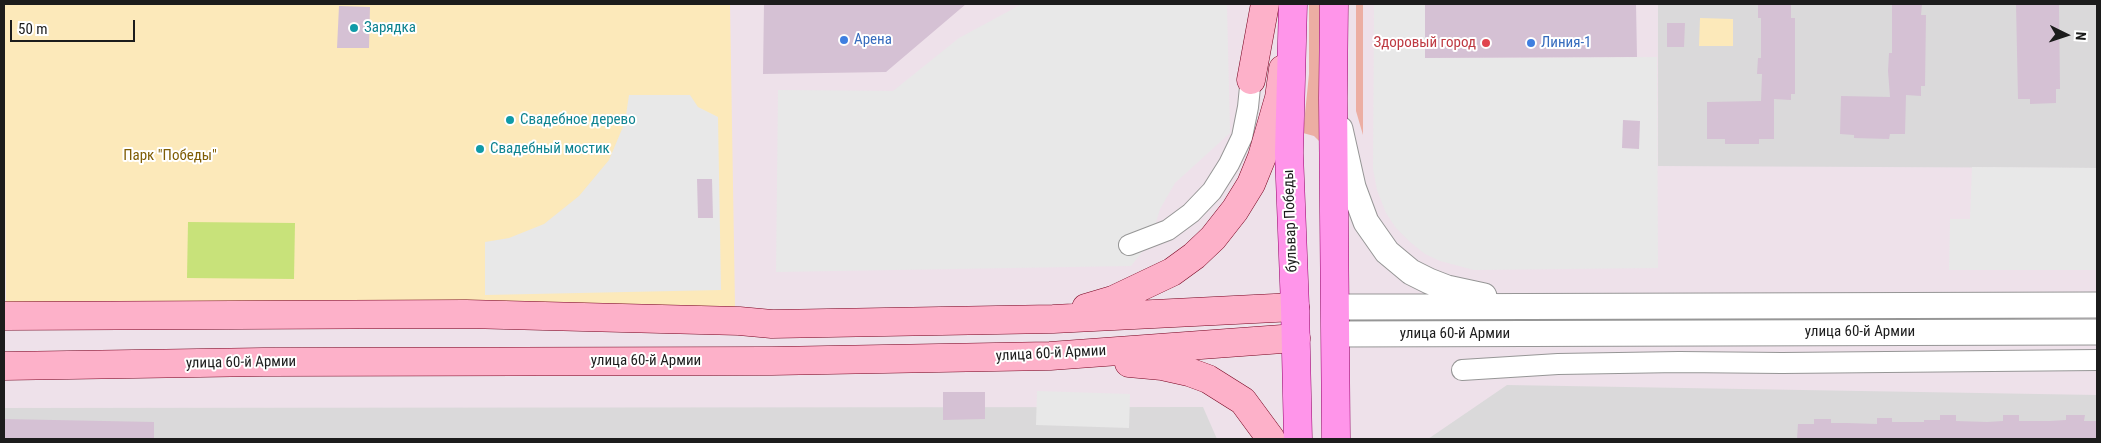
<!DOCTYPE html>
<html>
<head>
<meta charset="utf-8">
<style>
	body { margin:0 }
	#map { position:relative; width:2101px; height:443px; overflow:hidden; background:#eee1ea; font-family:"Roboto Condensed",sans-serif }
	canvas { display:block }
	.frame { position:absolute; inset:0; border:5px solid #1c1c1c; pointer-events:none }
	.north { position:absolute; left:2041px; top:10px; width:50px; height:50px; -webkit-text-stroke:4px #fff; paint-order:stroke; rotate:94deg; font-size:14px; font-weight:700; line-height:20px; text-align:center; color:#1c1c1c }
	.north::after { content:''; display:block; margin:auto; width:18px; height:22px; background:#1c1c1c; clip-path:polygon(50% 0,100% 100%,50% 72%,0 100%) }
	.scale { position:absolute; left:10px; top:20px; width:125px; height:22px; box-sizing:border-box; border:2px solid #1c1c1c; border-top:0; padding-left:6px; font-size:15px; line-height:18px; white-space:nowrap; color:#1c1c1c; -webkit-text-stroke:4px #fff; paint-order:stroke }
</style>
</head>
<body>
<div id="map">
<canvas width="2101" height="443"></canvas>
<div class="frame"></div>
<div class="north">N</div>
<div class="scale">50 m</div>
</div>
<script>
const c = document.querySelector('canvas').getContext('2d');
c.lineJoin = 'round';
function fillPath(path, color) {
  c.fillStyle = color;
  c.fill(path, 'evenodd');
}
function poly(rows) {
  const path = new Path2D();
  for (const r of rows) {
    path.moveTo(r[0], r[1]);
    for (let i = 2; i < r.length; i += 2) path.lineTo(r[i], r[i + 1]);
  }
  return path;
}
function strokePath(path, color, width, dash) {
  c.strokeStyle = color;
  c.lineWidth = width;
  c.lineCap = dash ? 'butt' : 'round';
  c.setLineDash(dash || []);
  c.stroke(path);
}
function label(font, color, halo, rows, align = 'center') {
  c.font = font + ' "Roboto Condensed",sans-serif';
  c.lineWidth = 4;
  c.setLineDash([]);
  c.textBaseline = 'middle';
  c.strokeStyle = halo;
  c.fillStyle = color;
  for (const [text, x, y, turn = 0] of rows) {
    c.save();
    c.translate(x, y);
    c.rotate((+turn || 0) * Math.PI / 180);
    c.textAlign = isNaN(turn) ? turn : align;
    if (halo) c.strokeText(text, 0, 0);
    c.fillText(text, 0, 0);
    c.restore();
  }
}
fillPath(poly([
	[1658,4,2097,4,2097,168,1658,166],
	[1507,385,2097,395,2097,439,1428,439],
	[1203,407,1217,439,4,439,4,408]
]), '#dad9da');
fillPath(poly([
	[1309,4,1321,4,1322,144,1314,136,1303,133,1309,74],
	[1356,4,1363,4,1363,135,1356,111]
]), '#ecaea3');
fillPath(poly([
	[4,4,730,4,735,307,6,311],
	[1700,18,1733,19,1733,46,1699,46]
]), '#fce9ba');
fillPath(poly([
	[188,222,295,223,294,279,187,278]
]), '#c8e27a');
fillPath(poly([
	[1022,4,1227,4,1230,133,1175,183,1160,209,1150,242,1131,266,776,272,778,90,893,91,959,38],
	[1374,4,1425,4,1426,58,1657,57,1658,268,1474,270,1440,261,1425,254,1410,242,1396,228,1386,213,1377,190,1373,169],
	[629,95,690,95,698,107,718,117,721,290,485,295,485,242,509,238,544,224,579,196,609,160,625,122],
	[1972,167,2097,168,2097,270,1949,270,1950,219,1970,219],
	[1037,391,1130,394,1129,428,1036,425]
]), '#e8e8e8');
fillPath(poly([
	[764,4,966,4,886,72,763,74],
	[1425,4,1636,4,1637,57,1425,58],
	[1758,4,1791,4,1791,18,1795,18,1795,94,1791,94,1791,100,1774,99,1774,139,1759,139,1759,144,1725,144,1725,139,1707,139,1707,102,1761,101,1762,74,1757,74,1758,58,1761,58,1761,18,1758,18],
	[1892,4,1922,4,1921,15,1926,15,1925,86,1921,86,1921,96,1906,95,1905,134,1890,134,1889,139,1854,138,1854,135,1840,134,1841,96,1890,97,1888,71,1889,53,1892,53],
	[2016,4,2059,4,2060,89,2056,89,2056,103,2030,104,2030,99,2018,99],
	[339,6,370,7,369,48,337,48],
	[1667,23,1685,23,1684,47,1667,47],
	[1623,120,1640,121,1639,149,1622,148],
	[697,179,712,179,713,218,698,218],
	[943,392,985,392,985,419,943,420],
	[1940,415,1956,415,1956,421,1987,422,2003,421,2003,415,2019,415,2019,421,2050,421,2066,420,2066,415,2085,415,2084,421,2097,421,2097,439,1797,439,1798,424,1814,424,1814,419,1831,419,1831,423,1847,423,1877,424,1877,418,1892,418,1892,422,1924,422,1924,420,1940,420],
	[4,419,154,422,154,439,4,439]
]), '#d5c1d4');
const minor = poly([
	[1129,245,1168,230,1191,213,1212,191,1229,164,1242,137,1248,107,1252,67],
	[1462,370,1558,364,1679,362,1782,363,2097,360]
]);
const tertiary = poly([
	[1340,129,1353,187,1366,222,1387,252,1411,272,1429,281,1447,288,1484,296],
	[1335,307,2097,305],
	[1336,334,2097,332]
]);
const secondary = poly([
	[1251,80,1265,4],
	[1086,308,1113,300,1172,272,1194,256,1213,238,1235,210,1251,184,1262,157,1279,98,1283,69],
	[4,316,466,314,739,321,772,324,1053,319,1295,307],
	[1129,363,1162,366,1189,372,1208,379,1243,401,1271,439],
	[4,366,263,362,772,361,1050,356,1296,338]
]);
const primary = poly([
	[1293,4,1289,153,1295,307,1298,439],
	[1334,4,1333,98,1336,439]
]);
strokePath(minor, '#969696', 22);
strokePath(tertiary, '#969696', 27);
strokePath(secondary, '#76001e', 29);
strokePath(primary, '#940067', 29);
strokePath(minor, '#fff', 20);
strokePath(tertiary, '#fff', 25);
strokePath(secondary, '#fdb1c9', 28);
strokePath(primary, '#ff95ea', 28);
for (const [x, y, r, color] of [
	[354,28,5,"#0f9aa8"],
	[844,40,5,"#3f7fe0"],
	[1486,43,5,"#e0444e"],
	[1531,43,5,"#3f7fe0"],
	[510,120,5,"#0f9aa8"],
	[480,149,5,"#0f9aa8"]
]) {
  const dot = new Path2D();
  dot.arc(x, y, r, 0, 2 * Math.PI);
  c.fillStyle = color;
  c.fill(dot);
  strokePath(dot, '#fff', 2);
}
label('15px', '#0d838f', '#fff', [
	["Зарядка",364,28],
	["Свадебное дерево",520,120],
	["Свадебный мостик",490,149]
], 'left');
label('15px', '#366cbe', '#fff', [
	["Арена",854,40],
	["Линия-1",1541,43]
], 'left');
label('15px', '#be3a42', '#fff', [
	["Здоровый город",1476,43]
], 'right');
label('15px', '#7f5d05', '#fff', [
	["Парк \"Победы\"",170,156]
]);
label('15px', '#1c1c1c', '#fff', [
	["бульвар Победы",1291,221,-92],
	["улица 60-й Армии",1860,332],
	["улица 60-й Армии",1455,334],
	["улица 60-й Армии",1051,354,-3],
	["улица 60-й Армии",646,361],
	["улица 60-й Армии",241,363,-1]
]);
</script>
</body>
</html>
